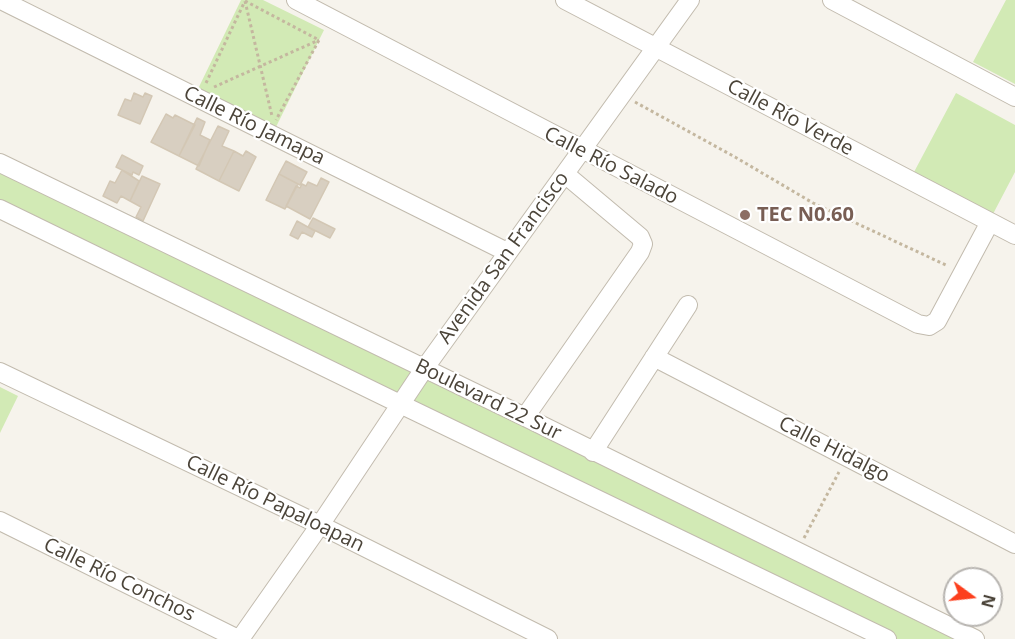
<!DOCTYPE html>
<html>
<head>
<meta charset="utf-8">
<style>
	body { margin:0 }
	#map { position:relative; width:1015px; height:639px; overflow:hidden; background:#f6f3ec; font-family:"Open Sans",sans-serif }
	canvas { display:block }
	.north { position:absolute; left:943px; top:567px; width:60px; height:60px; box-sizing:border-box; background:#fff; border:2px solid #b7b4b0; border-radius:50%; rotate:105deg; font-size:16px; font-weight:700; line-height:24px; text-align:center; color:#4b4439 }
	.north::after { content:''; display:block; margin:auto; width:21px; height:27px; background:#fc3f1d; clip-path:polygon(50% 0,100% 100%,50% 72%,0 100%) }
</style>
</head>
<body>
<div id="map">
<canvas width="1015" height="639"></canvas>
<div class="north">N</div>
</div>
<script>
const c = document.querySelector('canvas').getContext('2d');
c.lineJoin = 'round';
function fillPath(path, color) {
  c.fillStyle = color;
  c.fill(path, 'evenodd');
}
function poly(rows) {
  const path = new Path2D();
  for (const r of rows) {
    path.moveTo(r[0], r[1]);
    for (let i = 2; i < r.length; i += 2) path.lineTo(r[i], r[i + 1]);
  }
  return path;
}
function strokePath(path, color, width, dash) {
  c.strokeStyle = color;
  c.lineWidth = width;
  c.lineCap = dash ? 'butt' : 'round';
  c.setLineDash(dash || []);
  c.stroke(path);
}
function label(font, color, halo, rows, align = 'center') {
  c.font = font + ' "Open Sans",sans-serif';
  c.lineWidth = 4.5;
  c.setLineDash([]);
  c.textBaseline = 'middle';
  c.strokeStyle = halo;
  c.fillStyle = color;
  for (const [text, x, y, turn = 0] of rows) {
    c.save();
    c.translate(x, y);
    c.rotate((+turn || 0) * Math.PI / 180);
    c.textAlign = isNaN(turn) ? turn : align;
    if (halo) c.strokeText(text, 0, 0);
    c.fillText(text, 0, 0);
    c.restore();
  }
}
fillPath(poly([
	[241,0,263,0,324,30,275,129,197,91],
	[1006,0,1015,0,1015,84,973,62],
	[956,93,1015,125,1015,172,993,214,914,172],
	[0,163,975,639,887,639,0,209],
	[0,387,18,396,0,433]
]), '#d2eab5');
const building = poly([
	[134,93,143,97,145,93,152,96,140,124,118,115,125,99,131,101,134,93],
	[166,114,173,118,175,115,195,125,179,156,151,142,166,114],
	[197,118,205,122,200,135,210,140,199,166,179,156,197,118],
	[218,126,229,131,222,146,234,151,219,181,196,169,218,126],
	[234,151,243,156,246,151,256,157,239,191,219,181,234,151],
	[122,155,143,166,139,175,133,172,132,175,116,167,122,155],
	[286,161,307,172,300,185,279,174,286,161],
	[122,170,139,181,130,201,121,196,117,203,103,196,110,181,115,183,122,170],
	[279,174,298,184,285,209,266,200,279,174],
	[142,176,160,184,143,221,136,217,141,207,130,201,142,176],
	[321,178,329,182,310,219,286,206,296,186,300,188,302,184,306,186,308,182,317,186,321,178],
	[313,218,335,229,330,238,308,227,313,218],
	[297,221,315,231,312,237,302,232,298,239,290,235,297,221]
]);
fillPath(building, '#d8cfc1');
strokePath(building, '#d3c7b4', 1.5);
const minor = poly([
	[1,0,507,252],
	[296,0,918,324,929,326,937,321,990,222],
	[565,0,1015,235],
	[832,0,1015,97],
	[0,163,525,417,975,639],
	[0,209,400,404,887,639],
	[654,357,1015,544],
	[0,372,320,525,548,639],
	[525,417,640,252,643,244,640,237,565,174],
	[593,452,688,305],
	[0,521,238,639],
	[240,639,320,525,424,369,690,0]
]);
strokePath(minor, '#c2bbae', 20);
strokePath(poly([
	[245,1,319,40,276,120],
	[245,1,272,116],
	[206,83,244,3],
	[214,87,319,40],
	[635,102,735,157,813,203,948,266],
	[804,538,839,472]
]), '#c4b79f', 3, [3, 3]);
strokePath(minor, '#fff', 18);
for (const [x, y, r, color] of [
	[745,215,6,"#8d6e63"]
]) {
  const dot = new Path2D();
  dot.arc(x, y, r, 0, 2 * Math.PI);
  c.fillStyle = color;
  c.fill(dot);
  strokePath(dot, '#fff', 2);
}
label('20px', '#4b4439', '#fff', [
	["Calle Río Verde",790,118,28],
	["Calle Río Jamapa",254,126,26],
	["Calle Río Salado",611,166,27],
	["Avenida San Francisco",504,258,-54],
	["Boulevard 22 Sur",488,400,26],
	["Calle Hidalgo",834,450,27],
	["Calle Río Papaloapan",275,504,26],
	["Calle Río Conchos",119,580,26]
]);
label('bold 20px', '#785e54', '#fff', [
	["TEC N0.60",757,215]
], 'left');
</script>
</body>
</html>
